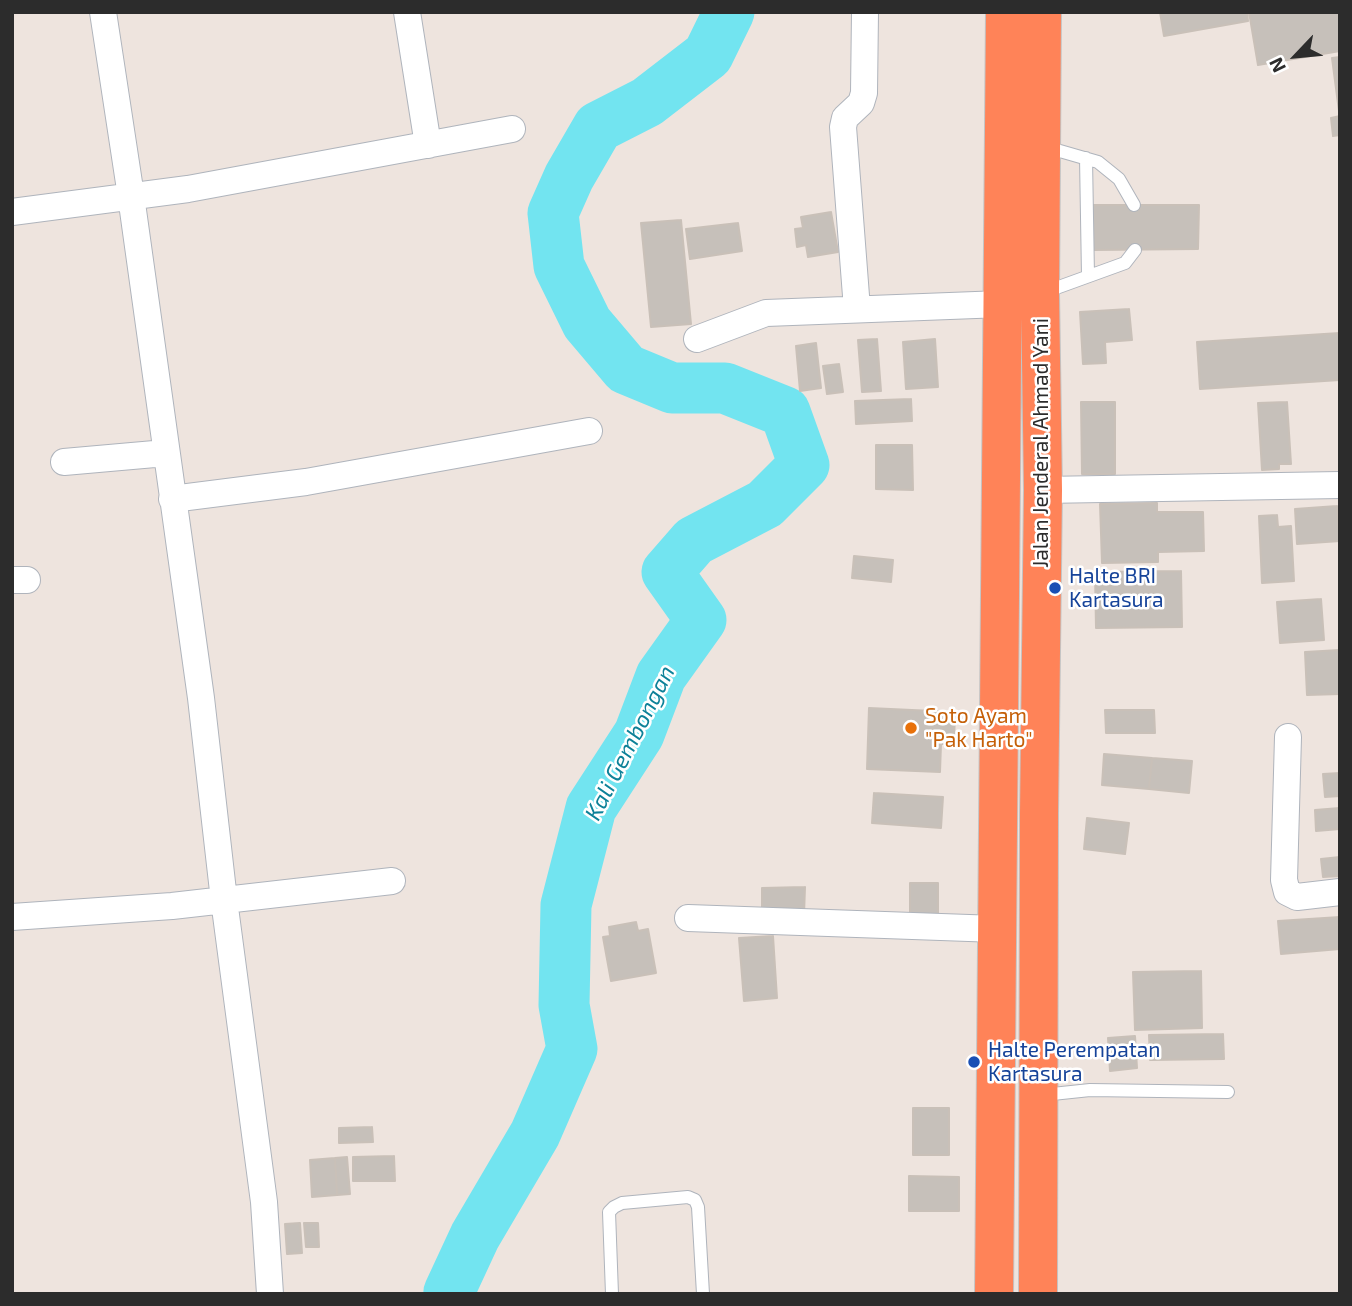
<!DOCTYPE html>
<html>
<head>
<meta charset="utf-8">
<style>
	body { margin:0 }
	#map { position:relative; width:1352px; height:1306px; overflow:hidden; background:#eee4de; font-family:"Exo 2",sans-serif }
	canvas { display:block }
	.frame { position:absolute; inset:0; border:14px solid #2c2c2c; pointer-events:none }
	.north { position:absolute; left:1261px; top:21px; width:70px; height:70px; -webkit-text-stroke:5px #fff; paint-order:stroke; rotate:244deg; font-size:19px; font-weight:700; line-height:28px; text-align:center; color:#2c2c2c }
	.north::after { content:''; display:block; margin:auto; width:24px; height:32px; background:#2c2c2c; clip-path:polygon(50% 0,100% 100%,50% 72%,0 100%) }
</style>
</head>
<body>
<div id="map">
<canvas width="1352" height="1306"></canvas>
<div class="frame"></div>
<div class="north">N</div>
</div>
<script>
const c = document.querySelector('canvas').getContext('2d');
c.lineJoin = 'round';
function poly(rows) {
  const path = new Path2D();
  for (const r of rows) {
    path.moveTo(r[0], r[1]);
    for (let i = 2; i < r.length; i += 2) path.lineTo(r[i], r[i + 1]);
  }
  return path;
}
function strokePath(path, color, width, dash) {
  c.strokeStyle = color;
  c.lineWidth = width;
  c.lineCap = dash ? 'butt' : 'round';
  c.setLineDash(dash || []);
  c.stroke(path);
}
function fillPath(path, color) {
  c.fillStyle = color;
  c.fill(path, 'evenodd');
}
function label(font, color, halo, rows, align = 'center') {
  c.font = font + ' "Exo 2",sans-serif';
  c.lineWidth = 5;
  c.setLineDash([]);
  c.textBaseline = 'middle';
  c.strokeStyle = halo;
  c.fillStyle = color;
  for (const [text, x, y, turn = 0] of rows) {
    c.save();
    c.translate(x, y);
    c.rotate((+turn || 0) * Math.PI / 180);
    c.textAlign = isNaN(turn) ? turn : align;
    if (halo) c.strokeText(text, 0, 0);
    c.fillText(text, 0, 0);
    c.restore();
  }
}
strokePath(poly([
	[450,1294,449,1292,475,1236,535,1134,572,1049,564,1005,566,905,591,808,639,734,661,676,701,620,667,572,694,541,765,504,804,465,785,412,725,388,672,388,626,369,587,323,559,266,553,213,569,177,598,127,647,102,708,55,729,12]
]), '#72e4f0', 51);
const building = poly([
	[1160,12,1247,12,1248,21,1164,36,1160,12],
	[1249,12,1340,12,1340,51,1258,65,1249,12],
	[1340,57,1340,111,1339,111,1332,58,1340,57],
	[1340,116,1340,135,1333,136,1331,118,1340,116],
	[1093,205,1199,205,1198,249,1093,250,1093,205],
	[831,212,838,252,808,257,806,245,797,247,795,229,803,228,801,217,831,212],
	[681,220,691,324,651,327,641,223,681,220],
	[738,223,742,251,690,259,686,229,738,223],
	[1129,309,1132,340,1105,342,1106,363,1083,364,1080,312,1129,309],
	[1340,333,1340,380,1200,389,1197,342,1340,333],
	[877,339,881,391,862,392,858,340,877,339],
	[935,339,938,387,906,389,903,342,935,339],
	[816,343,821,388,800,391,796,346,816,343],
	[839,364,843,392,827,394,823,366,839,364],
	[911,399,912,421,856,424,855,401,911,399],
	[1081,402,1115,402,1115,474,1082,474,1081,402],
	[1287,402,1291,464,1279,464,1279,469,1262,470,1258,403,1287,402],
	[876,445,912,445,913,490,876,489,876,445],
	[1157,503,1157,512,1203,512,1204,551,1158,552,1158,562,1102,563,1100,504,1157,503],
	[1337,506,1340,541,1297,544,1295,509,1337,506],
	[1277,515,1278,527,1291,526,1294,581,1262,583,1259,516,1277,515],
	[854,556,893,560,891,582,852,578,854,556],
	[1181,571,1182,627,1096,628,1095,572,1181,571],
	[1321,599,1324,640,1280,643,1277,602,1321,599],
	[1340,650,1340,694,1307,695,1305,652,1340,650],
	[869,708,955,712,954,744,941,744,940,772,867,769,869,708],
	[1105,710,1154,710,1155,733,1106,733,1105,710],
	[1104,754,1152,758,1149,789,1102,785,1104,754],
	[1152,758,1192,761,1189,793,1149,789,1152,758],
	[1340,773,1340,796,1325,797,1323,774,1340,773],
	[874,793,943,797,941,828,872,823,874,793],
	[1340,808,1340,829,1316,831,1315,810,1340,808],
	[1087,818,1129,823,1125,854,1084,849,1087,818],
	[1340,857,1340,876,1323,877,1321,859,1340,857],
	[910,883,938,883,938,918,910,918,910,883],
	[805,887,804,915,762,915,762,888,805,887],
	[1340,917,1340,949,1281,954,1278,921,1340,917],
	[636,922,638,931,648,929,656,973,611,981,603,937,610,936,609,927,636,922],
	[773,936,777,998,744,1001,739,938,773,936],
	[1201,971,1202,1028,1135,1030,1133,972,1201,971],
	[1223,1034,1224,1059,1150,1060,1149,1035,1223,1034],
	[1135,1036,1137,1068,1110,1071,1108,1038,1135,1036],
	[913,1108,949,1108,949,1155,913,1155,913,1108],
	[372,1127,373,1142,339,1143,339,1128,372,1127],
	[394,1156,395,1181,353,1181,353,1157,394,1156],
	[347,1157,350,1194,337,1195,335,1158,347,1157],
	[335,1158,337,1195,312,1197,310,1160,335,1158],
	[909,1176,959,1177,959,1211,909,1211,909,1176],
	[300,1223,302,1253,287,1254,285,1224,300,1223],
	[304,1223,318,1223,319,1247,306,1247,304,1223]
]);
fillPath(building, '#c6c0ba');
strokePath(building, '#c9c0b8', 2);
const lane = poly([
	[1046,147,1098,162,1119,179,1134,205],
	[1086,158,1088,276],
	[1045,292,1125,263,1135,250],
	[1043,1095,1090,1090,1228,1092],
	[612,1294,609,1212,614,1207,622,1203,688,1197,695,1200,698,1207,703,1294]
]);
const street = poly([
	[103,12,131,196,201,698,224,900,264,1202,270,1294],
	[407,12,428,145],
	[12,212,188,189,512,129],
	[857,309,843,127,845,118,861,103,864,93,865,12],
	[697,339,766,313,1002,304,1018,300],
	[64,462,166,453],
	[1043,490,1340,485],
	[172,499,306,482,589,431],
	[12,580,27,580],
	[1288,737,1284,880,1287,892,1297,897,1340,892],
	[12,917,172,906,392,881],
	[688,918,997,929]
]);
const highway = poly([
	[994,1294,1005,12],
	[1038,1294,1039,813,1043,490,1040,294,1042,12]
]);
strokePath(lane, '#afb4bc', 14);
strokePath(street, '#afb4bc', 28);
strokePath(highway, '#c4c4c4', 40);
strokePath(lane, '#fff', 12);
strokePath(street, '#fff', 26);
strokePath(highway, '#ff8358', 38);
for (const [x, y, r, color] of [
	[1055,588,7,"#1a4fb4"],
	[911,728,7,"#e8710a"],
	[974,1062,7,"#1a4fb4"]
]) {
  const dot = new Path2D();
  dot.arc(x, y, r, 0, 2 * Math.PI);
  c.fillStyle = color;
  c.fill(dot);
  strokePath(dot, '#fff', 2.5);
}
label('21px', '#2c2c2c', '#fff', [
	["Jalan Jenderal Ahmad Yani",1041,443,-90]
]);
label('21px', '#164399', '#fff', [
	["Halte BRI",1069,576],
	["Kartasura",1069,600],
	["Halte Perempatan",988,1050],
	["Kartasura",988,1074]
], 'left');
label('21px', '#c56008', '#fff', [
	["Soto Ayam",925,716],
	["\"Pak Harto\"",925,740]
], 'left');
label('italic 23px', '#0d8198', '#fff', [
	["Kali Gembongan",630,743,-63]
]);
</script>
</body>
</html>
